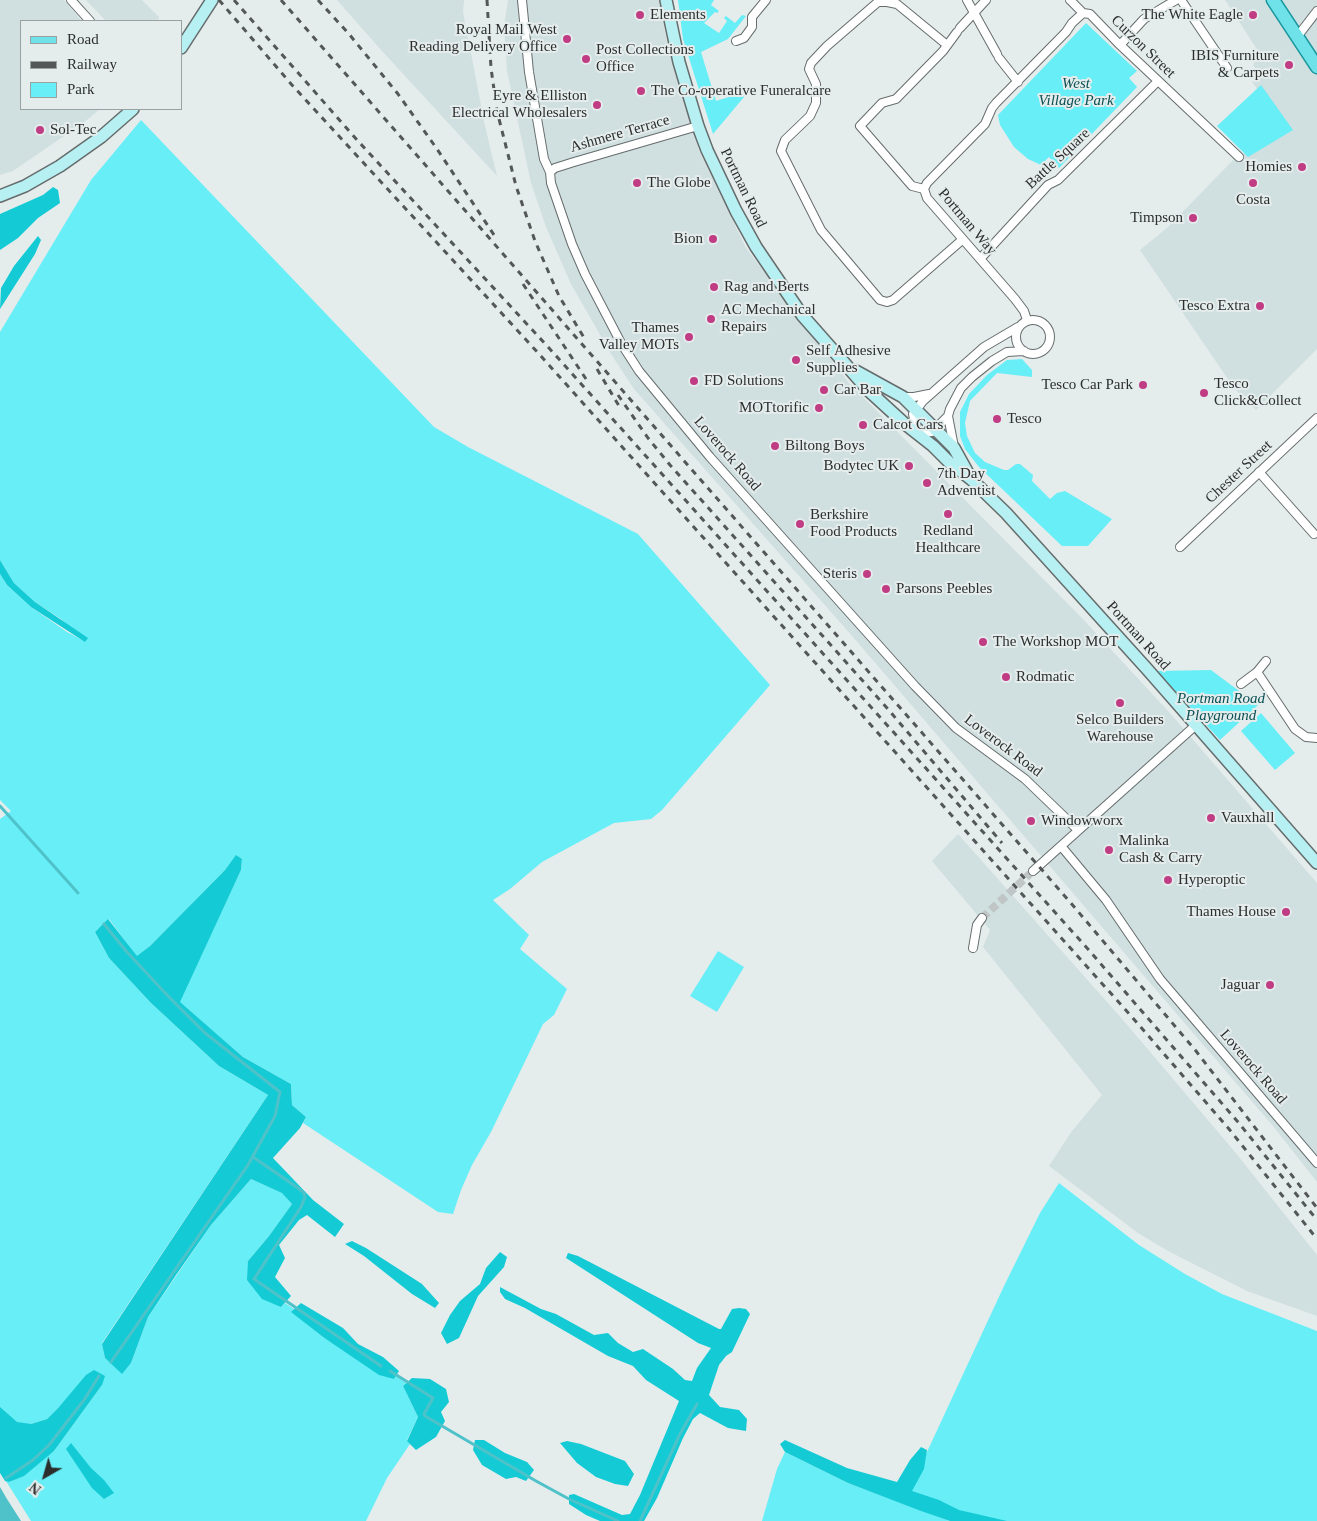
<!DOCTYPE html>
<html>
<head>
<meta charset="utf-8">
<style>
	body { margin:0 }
	#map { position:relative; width:1317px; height:1521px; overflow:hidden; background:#e5ecec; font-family:"Times New Roman",serif }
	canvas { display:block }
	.legend { position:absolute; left:20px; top:20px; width:162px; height:90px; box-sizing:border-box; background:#e5ecec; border:1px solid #9ba0a0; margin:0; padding:6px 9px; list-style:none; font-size:15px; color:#2c2e2e }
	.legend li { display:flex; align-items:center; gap:10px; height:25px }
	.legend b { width:25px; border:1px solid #9ba0a0 }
	.north { position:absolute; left:20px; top:1451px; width:50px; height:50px; -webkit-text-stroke:4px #e5ecec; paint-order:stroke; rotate:218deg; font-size:14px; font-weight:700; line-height:20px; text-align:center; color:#2c2e2e }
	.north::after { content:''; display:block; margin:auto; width:18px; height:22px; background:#2c2e2e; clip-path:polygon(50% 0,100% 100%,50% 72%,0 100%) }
</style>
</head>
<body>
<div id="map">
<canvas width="1317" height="1521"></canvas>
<ul class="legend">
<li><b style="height:6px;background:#6ee2e8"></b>Road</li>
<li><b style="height:6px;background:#545757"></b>Railway</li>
<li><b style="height:14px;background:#68eef7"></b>Park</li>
</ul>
<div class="north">N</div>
</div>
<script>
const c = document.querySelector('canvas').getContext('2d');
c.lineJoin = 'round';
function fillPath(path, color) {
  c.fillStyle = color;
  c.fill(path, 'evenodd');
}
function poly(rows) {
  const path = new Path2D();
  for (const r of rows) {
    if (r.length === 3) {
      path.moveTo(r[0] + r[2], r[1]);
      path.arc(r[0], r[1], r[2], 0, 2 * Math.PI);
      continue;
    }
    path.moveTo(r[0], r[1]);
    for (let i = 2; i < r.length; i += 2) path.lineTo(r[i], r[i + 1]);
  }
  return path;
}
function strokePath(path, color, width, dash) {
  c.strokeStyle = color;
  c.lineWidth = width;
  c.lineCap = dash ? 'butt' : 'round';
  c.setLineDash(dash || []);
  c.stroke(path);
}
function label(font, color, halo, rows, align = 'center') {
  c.font = font + ' "Times New Roman",serif';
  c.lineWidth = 4;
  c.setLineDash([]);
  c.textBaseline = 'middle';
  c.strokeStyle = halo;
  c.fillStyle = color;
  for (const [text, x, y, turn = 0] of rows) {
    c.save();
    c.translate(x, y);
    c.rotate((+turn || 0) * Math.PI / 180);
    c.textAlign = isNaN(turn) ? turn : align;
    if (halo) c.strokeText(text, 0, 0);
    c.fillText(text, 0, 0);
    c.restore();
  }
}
fillPath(poly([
	[0,0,64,0,82,21,21,21,21,109,100,109,83,123,13,171,0,175],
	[86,0,142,0,159,17,158,21,106,21],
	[337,0,464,0,463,12,485,126,497,176,382,51],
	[508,0,659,0,665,33,699,151,746,248,849,383,1081,617,1169,712,1317,883,1317,1182,1273,1126,853,637,634,389,611,354,571,284,546,227,531,183,507,71,504,26],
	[1225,0,1317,0,1317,349,1256,410,1234,388,1140,250,1168,227,1234,159,1287,129,1252,82,1260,76,1253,65,1260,54],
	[958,834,1123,1020,1235,1152,1317,1255,1317,1316,1247,1291,1168,1251,1138,1233,1049,1166,1072,1131,1102,1095,983,947,990,930,932,861]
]), '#d0dfe0');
fillPath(poly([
	[678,0,714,0,711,5,719,11,717,13,715,12,704,23,719,33,727,21,724,18,726,16,735,23,742,15,746,16,728,39,701,52,716,101,742,93,744,97,713,134,683,39],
	[1086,23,1137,71,1129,78,1137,87,1059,168,1049,157,1041,165,1028,159,1014,147,1000,125,998,115],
	[1261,85,1293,130,1248,157,1217,126],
	[141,120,434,427,468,447,638,534,770,685,662,810,651,819,614,823,542,862,510,889,493,900,529,935,520,949,567,989,554,1015,543,1024,491,1132,472,1165,461,1190,453,1214,438,1212,303,1123,306,1117,292,1105,291,1084,243,1057,179,1002,241,870,242,859,236,856,225,870,150,946,137,957,109,919,95,932,109,958,151,1003,219,1066,268,1095,102,1343,105,1358,122,1373,131,1363,148,1317,211,1225,251,1179,283,1193,292,1204,269,1236,248,1261,281,1307,285,1303,294,1309,292,1312,323,1337,394,1379,396,1376,406,1383,403,1386,418,1417,407,1440,410,1444,387,1478,366,1521,31,1521,6,1481,10,1482,54,1451,102,1385,59,1407,47,1419,31,1424,0,1446,0,819,11,811,0,800,0,574,7,585,31,607,67,632,86,642,61,619,35,602,14,583,0,560,0,332,91,180],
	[1022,359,1032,370,1032,377,997,373,970,401,965,423,967,436,975,453,985,462,1004,470,1008,470,1016,464,1020,464,1033,475,1032,481,1050,499,1057,493,1065,491,1112,519,1088,546,1062,546,979,467,965,449,960,436,960,412,969,394,987,375,1007,360],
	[1211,670,1258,705,1220,740,1157,671],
	[1261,713,1295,753,1275,770,1241,731],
	[718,951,744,967,717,1012,690,996],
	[1059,1183,1139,1245,1185,1274,1222,1294,1317,1331,1317,1521,979,1521,907,1495,1004,1286,1040,1213],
	[785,1452,848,1483,950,1521,762,1521,777,1469]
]), '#68eef7');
fillPath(poly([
	[53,187,58,190,60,203,38,218,18,238,0,250,0,214,43,195],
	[38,236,41,240,35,254,0,309,1,288,14,266],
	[0,560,14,583,35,602,88,638,85,642,31,607,7,585,0,574],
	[236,855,242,859,241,870,180,1002,243,1057,291,1084,292,1105,306,1117,300,1128,273,1158,313,1200,344,1224,335,1237,307,1215,299,1220,279,1245,285,1258,275,1277,291,1296,281,1307,262,1299,247,1280,248,1261,269,1236,292,1204,282,1193,251,1179,211,1225,176,1275,148,1317,131,1363,122,1374,105,1358,102,1344,268,1095,219,1066,151,1003,109,958,95,932,108,919,137,956,150,946,225,870],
	[352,1241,366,1248,422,1284,439,1303,435,1308,412,1294,364,1256,345,1244],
	[500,1252,507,1257,504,1267,478,1296,459,1338,447,1344,441,1333,450,1315,460,1301,480,1284,486,1268],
	[568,1253,578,1256,719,1329,721,1329,732,1309,739,1308,746,1309,750,1314,732,1352,726,1356,719,1365,709,1395,720,1407,739,1410,747,1419,746,1431,728,1428,700,1413,693,1419,683,1438,657,1498,644,1521,600,1521,586,1515,569,1504,569,1495,574,1494,622,1515,630,1514,640,1495,679,1401,646,1380,633,1366,608,1356,525,1308,505,1299,500,1292,500,1287,541,1309,556,1314,594,1335,608,1333,618,1343,633,1352,643,1349,673,1369,685,1380,692,1381,697,1368,711,1348,698,1343,566,1258],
	[301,1303,343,1328,358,1344,383,1357,399,1371,394,1379,379,1375,323,1337,291,1312],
	[94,1370,105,1376,102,1385,54,1451,24,1476,9,1482,5,1481,0,1473,0,1407,17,1422,31,1424,47,1419,59,1407,86,1375],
	[412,1378,430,1379,446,1389,449,1402,441,1412,445,1421,436,1437,416,1450,407,1441,418,1417,403,1386],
	[475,1440,484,1440,505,1453,527,1462,534,1470,526,1481,516,1477,506,1479,482,1465,473,1450],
	[785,1440,847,1468,897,1482,910,1460,921,1447,927,1450,924,1469,912,1491,939,1500,959,1510,1007,1521,950,1521,921,1511,848,1483,785,1452,780,1444],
	[567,1441,581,1444,625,1461,634,1474,628,1486,615,1484,596,1477,577,1463,560,1443],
	[71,1443,91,1468,104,1480,114,1493,104,1499,92,1488,66,1449]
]), '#14cbd5');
fillPath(poly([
	[0,1487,7,1499,21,1521,0,1521]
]), '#4fc2c9');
strokePath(poly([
	[0,806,78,893],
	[104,924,126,951,168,996,205,1033,280,1092,275,1116,248,1165,111,1362],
	[253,1157,298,1188,304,1193,305,1197,301,1207,254,1279,381,1366],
	[390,1371,433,1398,424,1414,425,1416,536,1481,569,1499,618,1521],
	[6,1478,33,1460,49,1445,84,1400,99,1376],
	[640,1521,680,1434,697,1404]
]), '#4fc2c9', 3);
strokePath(poly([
	[982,918,1033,871]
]), '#c0c6c6', 8, [8, 4]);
const street = poly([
	[71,0,90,21],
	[522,0,529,72,544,159,550,172,551,183,572,244,585,274,621,343,639,371,710,457,915,686,956,728,1025,779,1078,830],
	[967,0,997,54],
	[1070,0,1083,13,1090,14,1118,43,1239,157],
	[1181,0,1227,68],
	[960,28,986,0],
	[957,32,943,51,896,99,882,103,860,126,912,186,924,189,927,198,1015,299,1024,311,1027,320],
	[1297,37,1317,11],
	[736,41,744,38,752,27,752,17,766,0],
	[947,45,897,4,887,2,878,2,827,46,811,63,809,69,816,84,816,103,810,116,785,140,781,151,821,230,880,300,887,302,893,300,962,240],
	[1120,45,1144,19,1176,0],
	[999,58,1018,82],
	[550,172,555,168,574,162,698,126],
	[924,189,927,183,985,124,992,108,996,103,1066,32,1072,23,1083,13],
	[980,259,1048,185,1058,180,1158,81],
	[1033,337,17],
	[903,397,914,397,929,394],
	[948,416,932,432,917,433,913,414,923,401,984,347,1018,327],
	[954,447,948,416,950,409,961,388,972,377,992,361,1007,352,1024,351],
	[1259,472,1314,534],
	[1180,547,1317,418],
	[1257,672,1295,729,1306,737,1317,738],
	[1241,684,1257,672,1266,661],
	[1061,846,1106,900,1160,979,1317,1163],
	[1033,871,1196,725],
	[973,948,977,925,982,918]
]);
const secondary = poly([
	[666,0,679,62,698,126,707,150,736,211,756,247,802,315,869,391,905,424,933,446,949,462,972,480,1006,513,1147,669,1317,863],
	[181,48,212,0],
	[0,196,25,186,60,166,101,137,133,109],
	[854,370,903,397,954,448,969,475]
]);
const primary = poly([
	[1273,0,1317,67]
]);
strokePath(street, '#666c6c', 10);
strokePath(secondary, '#666c6c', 14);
strokePath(primary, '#18969c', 15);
strokePath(street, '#fff', 8);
strokePath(secondary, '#b6f0f3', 11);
strokePath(primary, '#6ee2e8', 12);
strokePath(poly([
	[219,0,292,85,540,355,1132,1017,1229,1129,1317,1239],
	[234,0,358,141,549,348,1087,948,1238,1122,1317,1220],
	[281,0,1070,902,1196,1051,1317,1208],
	[318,0,349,34,398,94,437,149,494,235],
	[487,0,491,68,497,111,516,186,535,241,559,296,586,341],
	[523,284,588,382],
	[597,369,619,406],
	[618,395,648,438,670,465,887,708,1002,843]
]), '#545757', 3, [6, 6]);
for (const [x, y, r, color] of [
	[640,15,5,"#c03d84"],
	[1253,15,5,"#c03d84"],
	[567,39,5,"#c03d84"],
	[586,59,5,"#c03d84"],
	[1289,65,5,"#c03d84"],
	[641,91,5,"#c03d84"],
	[597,105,5,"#c03d84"],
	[40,130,5,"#c03d84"],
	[1302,167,5,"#c03d84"],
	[637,183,5,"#c03d84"],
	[1253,183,5,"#c03d84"],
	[1193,218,5,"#c03d84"],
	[713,239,5,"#c03d84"],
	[714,287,5,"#c03d84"],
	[1260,306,5,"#c03d84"],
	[711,319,5,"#c03d84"],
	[689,337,5,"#c03d84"],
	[796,360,5,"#c03d84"],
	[694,381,5,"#c03d84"],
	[1143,385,5,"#c03d84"],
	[824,390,5,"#c03d84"],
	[1204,393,5,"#c03d84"],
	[819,408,5,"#c03d84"],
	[997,419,5,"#c03d84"],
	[863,425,5,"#c03d84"],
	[775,446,5,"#c03d84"],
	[909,466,5,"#c03d84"],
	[927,483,5,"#c03d84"],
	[948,514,5,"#c03d84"],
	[800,524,5,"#c03d84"],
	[867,574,5,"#c03d84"],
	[886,589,5,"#c03d84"],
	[983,642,5,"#c03d84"],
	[1006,677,5,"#c03d84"],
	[1120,703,5,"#c03d84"],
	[1211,818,5,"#c03d84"],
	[1031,821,5,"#c03d84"],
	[1109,850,5,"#c03d84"],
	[1168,880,5,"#c03d84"],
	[1286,912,5,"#c03d84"],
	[1270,985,5,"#c03d84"]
]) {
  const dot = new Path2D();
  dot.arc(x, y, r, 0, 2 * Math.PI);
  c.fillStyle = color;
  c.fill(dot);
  strokePath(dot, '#e5ecec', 2);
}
label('15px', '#2c2e2e', '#e5ecec', [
	["Elements",650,15],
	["The White Eagle",1243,15,"right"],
	["Royal Mail West",557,30,"right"],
	["Reading Delivery Office",557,47,"right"],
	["Post Collections",596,50],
	["Office",596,67],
	["IBIS Furniture",1279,56,"right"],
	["& Carpets",1279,73,"right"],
	["The Co-operative Funeralcare",651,91],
	["Eyre & Elliston",587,96,"right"],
	["Electrical Wholesalers",587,113,"right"],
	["Sol-Tec",50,130],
	["Homies",1292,167,"right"],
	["The Globe",647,183],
	["Costa",1253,200,"center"],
	["Timpson",1183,218,"right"],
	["Bion",703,239,"right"],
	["Rag and Berts",724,287],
	["Tesco Extra",1250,306,"right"],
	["AC Mechanical",721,310],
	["Repairs",721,327],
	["Thames",679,328,"right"],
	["Valley MOTs",679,345,"right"],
	["Self Adhesive",806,351],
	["Supplies",806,368],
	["FD Solutions",704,381],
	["Tesco",1214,384],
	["Click&Collect",1214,401],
	["Tesco Car Park",1133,385,"right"],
	["Car Bar",834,390],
	["MOTtorific",809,408,"right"],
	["Tesco",1007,419],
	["Calcot Cars",873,425],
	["Biltong Boys",785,446],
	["Bodytec UK",899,466,"right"],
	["7th Day",937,474],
	["Adventist",937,491],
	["Berkshire",810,515],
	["Food Products",810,532],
	["Redland",948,531,"center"],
	["Healthcare",948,548,"center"],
	["Steris",857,574,"right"],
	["Parsons Peebles",896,589],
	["The Workshop MOT",993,642],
	["Rodmatic",1016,677],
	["Selco Builders",1120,720,"center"],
	["Warehouse",1120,737,"center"],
	["Vauxhall",1221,818],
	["Windowworx",1041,821],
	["Malinka",1119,841],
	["Cash & Carry",1119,858],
	["Hyperoptic",1178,880],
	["Thames House",1276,912,"right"],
	["Jaguar",1260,985,"right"]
], 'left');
label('15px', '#2c2e2e', '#e5ecec', [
	["Curzon Street",1143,47,44],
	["Ashmere Terrace",620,134,-16],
	["Battle Square",1058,159,-43],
	["Portman Road",743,188,64],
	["Portman Way",967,222,50],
	["Loverock Road",727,454,49],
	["Chester Street",1239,472,-43],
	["Portman Road",1138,636,48],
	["Loverock Road",1003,746,37],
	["Loverock Road",1253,1067,49]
]);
label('italic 15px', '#0a5054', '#e5ecec', [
	["West",1076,84],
	["Village Park",1076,101],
	["Portman Road",1221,699],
	["Playground",1221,716]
]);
</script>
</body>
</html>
